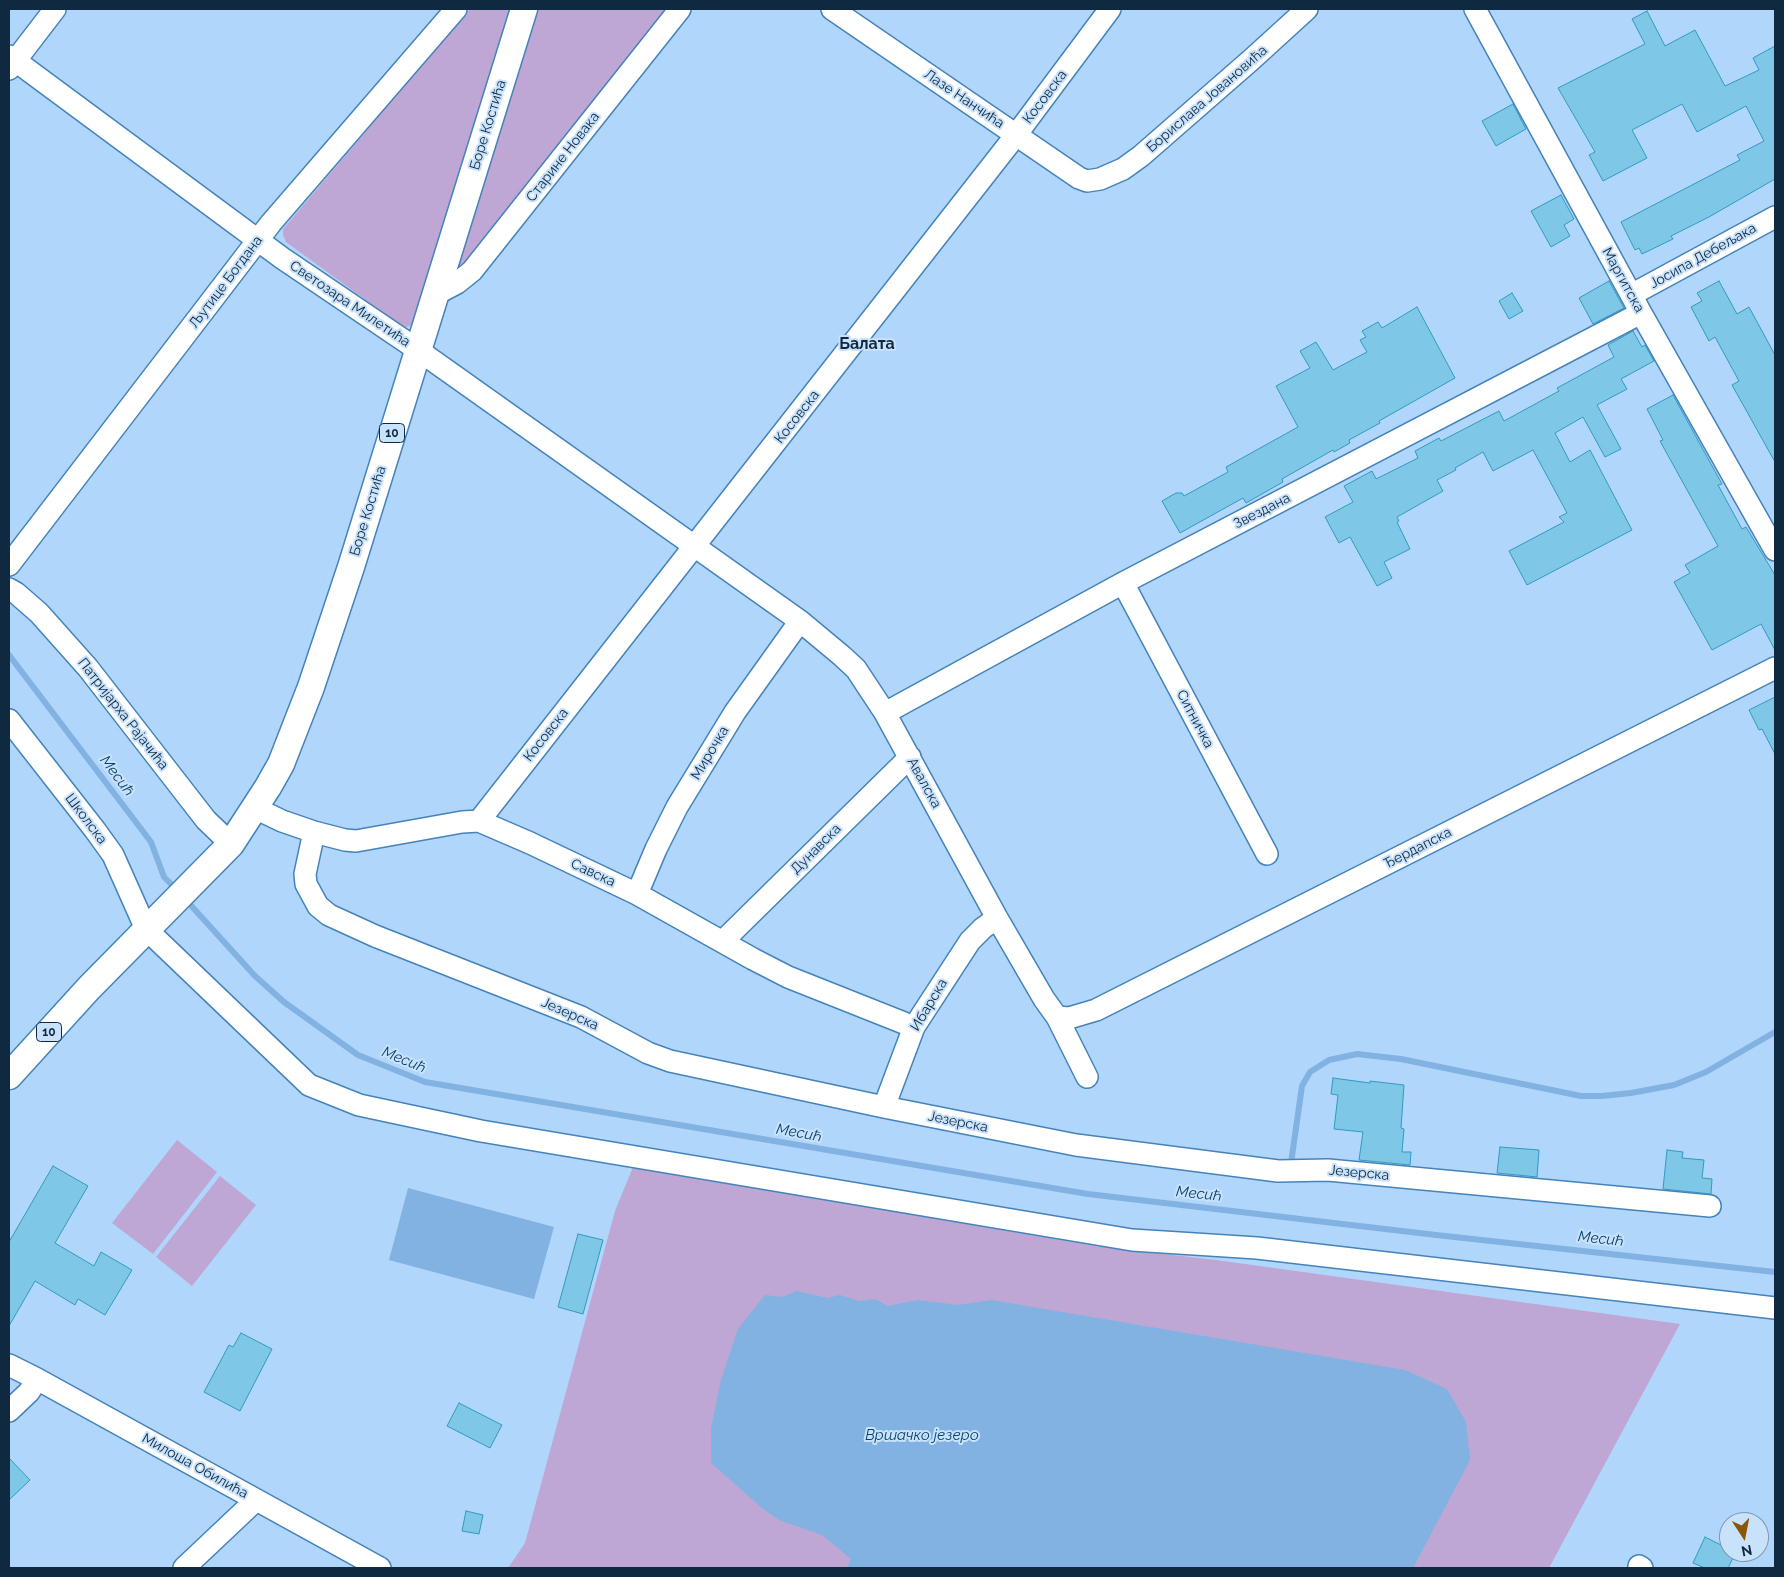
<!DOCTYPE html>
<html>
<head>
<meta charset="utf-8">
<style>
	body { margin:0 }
	#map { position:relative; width:1784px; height:1577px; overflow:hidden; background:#b1d6fb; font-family:Raleway,sans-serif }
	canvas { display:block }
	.frame { position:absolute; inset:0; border:10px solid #0e2940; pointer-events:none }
	.north { position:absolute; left:1719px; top:1512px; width:50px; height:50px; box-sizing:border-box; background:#c9e2fb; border:1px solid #7e98b0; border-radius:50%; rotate:169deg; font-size:14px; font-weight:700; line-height:20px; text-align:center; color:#0e2940 }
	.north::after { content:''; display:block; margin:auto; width:18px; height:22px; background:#8c5607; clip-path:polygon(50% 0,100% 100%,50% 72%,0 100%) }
</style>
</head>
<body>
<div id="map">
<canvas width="1784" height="1577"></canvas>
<div class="frame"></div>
<div class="north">N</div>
</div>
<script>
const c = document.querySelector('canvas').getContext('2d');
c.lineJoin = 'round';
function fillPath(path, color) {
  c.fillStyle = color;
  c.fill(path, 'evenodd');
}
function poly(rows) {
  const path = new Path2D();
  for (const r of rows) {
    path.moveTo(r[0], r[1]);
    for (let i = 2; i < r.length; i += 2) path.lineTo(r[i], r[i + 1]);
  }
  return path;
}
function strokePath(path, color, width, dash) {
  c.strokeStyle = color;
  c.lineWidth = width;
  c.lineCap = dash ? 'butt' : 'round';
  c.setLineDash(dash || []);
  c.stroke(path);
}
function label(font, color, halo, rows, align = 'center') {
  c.font = font + ' Raleway,sans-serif';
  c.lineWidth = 4;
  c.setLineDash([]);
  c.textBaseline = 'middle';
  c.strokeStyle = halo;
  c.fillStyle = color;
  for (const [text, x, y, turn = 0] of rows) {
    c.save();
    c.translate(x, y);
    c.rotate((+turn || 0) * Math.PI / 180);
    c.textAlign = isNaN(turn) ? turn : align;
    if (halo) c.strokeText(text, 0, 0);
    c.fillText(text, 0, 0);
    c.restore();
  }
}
fillPath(poly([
	[470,9,512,9,412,325,406,327,400,325,286,242,283,235,283,229],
	[537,9,668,9,465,268,460,267,458,263],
	[177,1140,217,1172,153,1254,112,1223],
	[633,1167,1095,1246,1216,1260,1680,1324,1549,1568,508,1568,525,1543,615,1211],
	[220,1176,256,1205,192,1286,156,1257]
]), '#bea7d4');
fillPath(poly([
	[408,1188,554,1227,534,1299,389,1260],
	[796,1291,828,1298,840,1295,860,1301,875,1299,888,1306,917,1300,958,1305,991,1300,1405,1370,1447,1389,1466,1422,1470,1460,1413,1568,847,1568,851,1559,822,1535,779,1520,763,1509,711,1463,711,1428,721,1380,738,1329,765,1295,782,1297]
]), '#81b2e1');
strokePath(poly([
	[9,655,151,842,164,877,177,890],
	[186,900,255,976,284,1002,358,1055,425,1082,1088,1194,1436,1235,1775,1272],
	[1291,1163,1302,1086,1310,1072,1329,1060,1357,1054,1401,1059,1581,1096,1602,1096,1631,1093,1674,1085,1706,1072,1775,1032]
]), '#81b2e1', 6);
const building = poly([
	[1647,11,1665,46,1695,30,1725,86,1759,70,1753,58,1775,46,1775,179,1709,217,1671,236,1673,239,1642,254,1639,248,1635,250,1621,222,1740,160,1737,155,1764,141,1746,106,1697,132,1682,104,1632,130,1647,158,1603,181,1589,155,1595,152,1558,88,1645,44,1632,19,1647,11],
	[1513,104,1526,129,1496,146,1482,121,1513,104],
	[1561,195,1574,219,1564,225,1570,236,1551,247,1531,211,1561,195],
	[1609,281,1624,308,1593,324,1579,298,1609,281],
	[1719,281,1737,314,1749,307,1775,355,1775,462,1732,385,1739,381,1715,337,1709,341,1691,307,1702,301,1697,293,1719,281],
	[1512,293,1523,311,1509,319,1499,301,1512,293],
	[1417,307,1455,378,1379,421,1380,423,1349,440,1350,443,1334,452,1333,450,1282,479,1283,482,1246,503,1243,498,1180,533,1162,501,1176,493,1182,493,1184,496,1228,472,1226,467,1298,427,1276,386,1310,368,1300,351,1316,342,1333,370,1367,352,1360,340,1366,337,1362,331,1378,322,1382,328,1417,307],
	[1633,331,1642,347,1645,345,1654,361,1621,379,1627,389,1597,405,1621,449,1605,457,1583,417,1555,433,1570,462,1590,450,1632,530,1527,585,1509,551,1564,522,1559,517,1567,513,1533,450,1493,471,1483,452,1455,468,1456,470,1437,480,1443,491,1397,517,1399,521,1397,522,1410,549,1384,562,1392,578,1377,586,1350,537,1339,543,1325,517,1353,502,1344,486,1372,471,1376,479,1418,458,1415,451,1439,438,1441,441,1499,411,1504,421,1559,391,1557,388,1614,357,1608,345,1633,331],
	[1673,395,1722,484,1718,485,1742,529,1746,527,1775,575,1775,650,1761,624,1712,650,1674,582,1690,573,1685,565,1718,546,1660,441,1663,440,1647,409,1673,395],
	[1775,697,1775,754,1762,729,1759,730,1749,710,1775,697],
	[1333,1078,1370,1083,1370,1081,1404,1085,1401,1128,1404,1129,1402,1152,1411,1152,1410,1165,1359,1160,1363,1132,1334,1129,1338,1095,1331,1094,1333,1078],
	[1500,1147,1539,1150,1537,1177,1497,1173,1500,1147],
	[1667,1150,1683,1152,1682,1158,1704,1160,1702,1178,1712,1179,1711,1194,1663,1189,1667,1150],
	[53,1166,88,1186,55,1243,94,1266,101,1252,132,1270,105,1315,78,1299,75,1305,35,1281,9,1326,9,1242,53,1166],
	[578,1234,603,1240,583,1314,558,1307,578,1234],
	[241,1333,272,1349,240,1411,204,1392,229,1345,233,1347,241,1333],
	[459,1403,502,1425,490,1448,447,1426,459,1403],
	[9,1458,30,1480,9,1500,9,1458],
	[466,1511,483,1515,479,1534,462,1531,466,1511],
	[1705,1537,1729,1549,1729,1552,1736,1552,1728,1568,1705,1568,1693,1563,1705,1537]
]);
fillPath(building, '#7ec7e6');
strokePath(building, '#3299c0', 1);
const minor = poly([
	[832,9,1079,178,1087,181,1100,179,1123,169,1141,156,1251,60,1307,9],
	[1475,9,1641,313,1775,550],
	[9,56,282,258,418,350,800,621,842,656,856,669,885,713,997,918,1044,999,1057,1017,1087,1077],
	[9,69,55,9],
	[436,294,457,283,472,271,680,9],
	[1631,295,1775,217],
	[9,565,271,223,456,9],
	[1123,583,1267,854],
	[9,589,16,593,39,613,88,668,206,820,231,844],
	[885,713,1123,583,1641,313],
	[9,720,95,830,113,855,146,929,309,1085,359,1105,481,1131,1132,1240,1257,1248,1775,1308],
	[255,808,282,821,314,832,345,840,356,841,462,822,479,821,530,843,637,894,753,959,788,977,914,1027],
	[479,821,1016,135,1110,9],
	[314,832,305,874,306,884,318,906,329,915,375,936,581,1017,648,1053,670,1061,884,1107,1076,1145,1278,1171,1328,1170,1710,1206],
	[637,894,656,849,677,807,735,712,800,621],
	[723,941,910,757],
	[1057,1017,1069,1018,1096,1010,1775,668],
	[884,1107,914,1027,970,941,983,928,997,918],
	[9,1365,37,1379,380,1568],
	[9,1411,29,1392,37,1379],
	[1639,1566,1642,1568],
	[184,1568,256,1500]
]);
const major = poly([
	[9,1076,89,988,231,844,268,787,281,764,311,687,351,567,524,9]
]);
strokePath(minor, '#4483bb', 24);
strokePath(major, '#4483bb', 29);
strokePath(minor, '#fff', 21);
strokePath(major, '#fff', 26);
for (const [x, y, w] of [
	[392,433,25],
	[49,1032,25]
]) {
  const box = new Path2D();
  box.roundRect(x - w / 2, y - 9.5, w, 19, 4);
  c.fillStyle = '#c9e2fb';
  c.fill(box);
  strokePath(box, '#0e2940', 1);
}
label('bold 12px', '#0e2940', null, [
	["10",392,433],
	["10",49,1032]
]);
label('14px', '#0e2940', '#c9e2fb', [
	["Косовска",1045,97,-53],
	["Лазе Нанчића",964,99,34],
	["Борислава Јовановића",1207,99,-41],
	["Боре Костића",488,125,-73],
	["Старине Новака",563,157,-52],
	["Јосипа Дебељака",1703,256,-29],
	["Маргитска",1623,280,61],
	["Љутице Богдана",226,282,-53],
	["Светозара Милетића",350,304,34],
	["Косовска",797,417,-52],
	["Боре Костића",368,511,-73],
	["Звездана",1262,511,-27],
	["Патријарха Рајачића",123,714,52],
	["Ситничка",1195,719,62],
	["Косовска",546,735,-52],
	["Мирочка",710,753,-59],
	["Авалска",924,783,61],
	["Школска",86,819,53],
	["Ђердапска",1418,848,-27],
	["Дунавска",816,849,-45],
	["Савска",593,873,25],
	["Ибарска",929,1005,-59],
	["Језерска",570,1014,24],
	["Језерска",958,1122,11],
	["Језерска",1359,1173,5],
	["Милоша Обилића",195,1466,29]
]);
label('italic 15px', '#09426d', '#c9e2fb', [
	["Месић",117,776,53],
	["Месић",404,1060,22],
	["Месић",799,1133,10],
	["Месић",1199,1194,6],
	["Месић",1601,1239,6],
	["Вршачко језеро",922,1435]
]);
label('bold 16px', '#0e2940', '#c9e2fb', [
	["Балата",867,344]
]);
</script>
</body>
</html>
